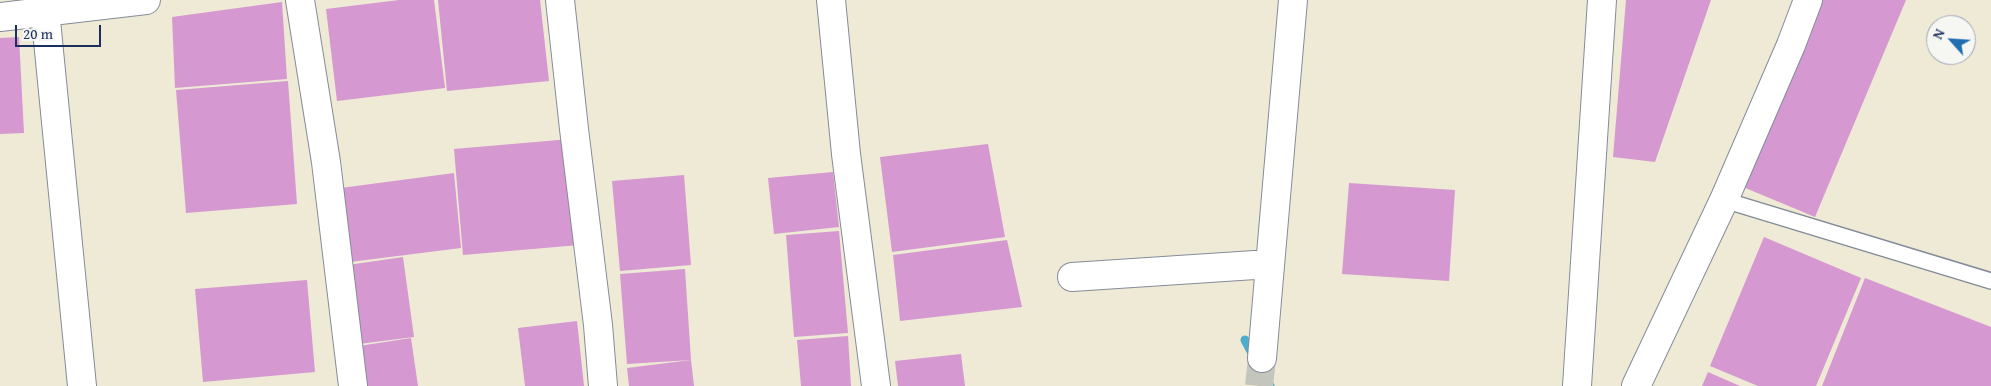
<!DOCTYPE html>
<html>
<head>
<meta charset="utf-8">
<style>
	body { margin:0 }
	#map { position:relative; width:1991px; height:386px; overflow:hidden; background:#eeead5; font-family:"Gentium Book Plus",serif }
	canvas { display:block }
	.north { position:absolute; left:1926px; top:15px; width:50px; height:50px; box-sizing:border-box; background:#f6f6f2; border:1px solid #9ea6b7; border-radius:50%; rotate:296deg; font-size:14px; font-weight:700; line-height:20px; text-align:center; color:#1b2f5e }
	.north::after { content:''; display:block; margin:auto; width:18px; height:22px; background:#1f6fb2; clip-path:polygon(50% 0,100% 100%,50% 72%,0 100%) }
	.scale { position:absolute; left:15px; top:25px; width:86px; height:22px; box-sizing:border-box; border:2px solid #1b2f5e; border-top:0; padding-left:6px; font-size:15px; line-height:18px; white-space:nowrap; color:#1b2f5e; -webkit-text-stroke:4px #f6f6f2; paint-order:stroke }
</style>
</head>
<body>
<div id="map">
<canvas width="1991" height="386"></canvas>
<div class="north">N</div>
<div class="scale">20 m</div>
</div>
<script>
const c = document.querySelector('canvas').getContext('2d');
c.lineJoin = 'round';
function poly(rows) {
  const path = new Path2D();
  for (const r of rows) {
    path.moveTo(r[0], r[1]);
    for (let i = 2; i < r.length; i += 2) path.lineTo(r[i], r[i + 1]);
  }
  return path;
}
function strokePath(path, color, width, dash) {
  c.strokeStyle = color;
  c.lineWidth = width;
  c.lineCap = dash ? 'butt' : 'round';
  c.setLineDash(dash || []);
  c.stroke(path);
}
function fillPath(path, color) {
  c.fillStyle = color;
  c.fill(path, 'evenodd');
}
strokePath(poly([
	[1245,340,1270,386]
]), '#4eadcc', 9);
fillPath(poly([
	[399,0,434,0,445,88,337,101,326,9],
	[438,0,540,0,549,81,447,91],
	[1626,0,1711,0,1655,162,1613,157],
	[1820,0,1906,0,1815,217,1743,187],
	[282,2,287,79,175,88,172,17],
	[19,37,24,133,0,134,0,38],
	[288,81,297,204,186,213,176,90],
	[570,139,579,245,463,255,454,149],
	[988,144,1005,237,892,252,880,157],
	[833,172,839,227,774,234,768,178],
	[454,173,461,248,350,262,341,188],
	[684,175,691,265,620,271,612,181],
	[1349,183,1455,190,1449,281,1342,274],
	[839,231,848,333,794,337,786,235],
	[1764,237,1861,278,1816,386,1758,386,1710,366],
	[1007,240,1022,307,900,321,893,255],
	[403,257,414,337,359,344,348,265],
	[685,269,691,360,627,364,620,274],
	[1865,278,1991,327,1991,386,1822,386],
	[307,280,315,372,203,382,195,289],
	[577,321,584,386,525,386,518,328],
	[848,336,851,386,801,386,797,340],
	[411,338,418,386,364,386,359,346],
	[961,354,965,386,898,386,895,361],
	[691,360,694,386,629,386,627,368],
	[1708,372,1740,386,1702,386]
]), '#d598d0');
strokePath(poly([
	[1259,386,1262,358]
]), '#c4c5bd', 28, [28, 14]);
const lane = poly([
	[1724,200,1991,281]
]);
const street = poly([
	[44,0,82,386],
	[300,0,326,162,353,386],
	[560,0,574,129,598,325,603,386],
	[831,0,846,154,876,386],
	[0,17,146,0],
	[1072,277,1270,264],
	[1262,358,1293,0],
	[1577,386,1602,0],
	[1636,386,1724,200,1791,45,1808,0]
]);
strokePath(lane, '#848c9a', 18);
strokePath(street, '#848c9a', 30);
strokePath(lane, '#fff', 15);
strokePath(street, '#fff', 28);
</script>
</body>
</html>
